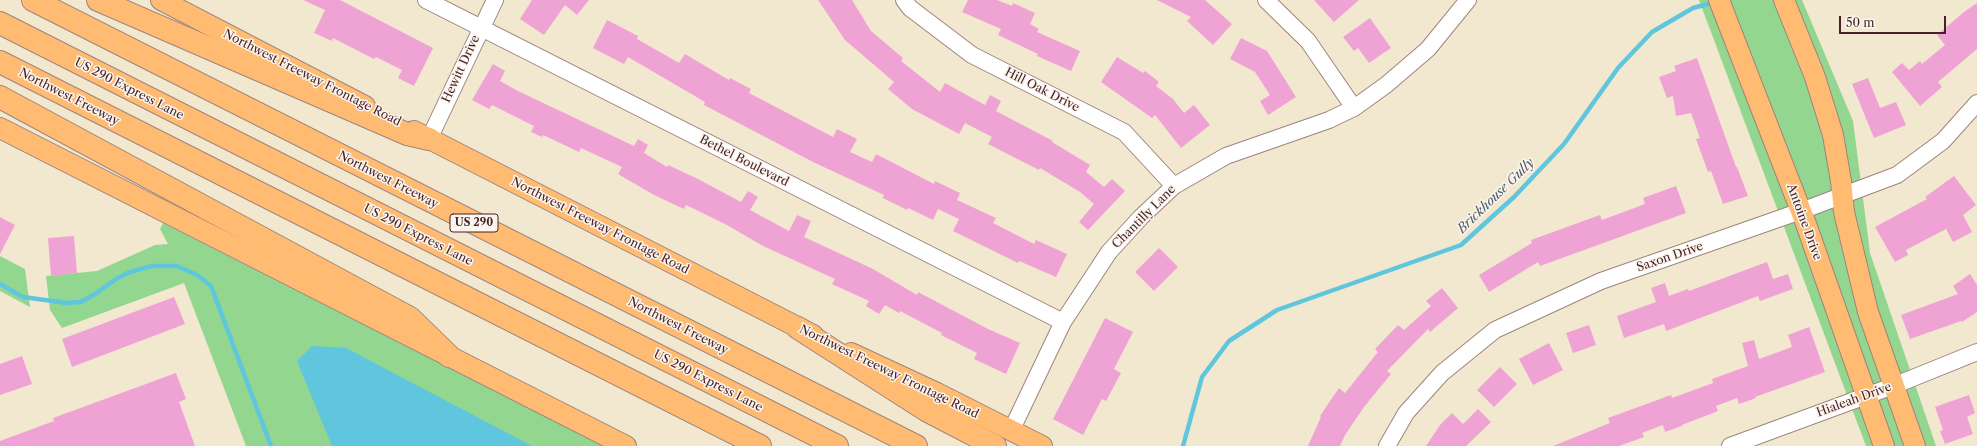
<!DOCTYPE html>
<html>
<head>
<meta charset="utf-8">
<style>
	body { margin:0 }
	#map { position:relative; width:1977px; height:446px; overflow:hidden; background:#f2e8cf; font-family:"Libre Caslon Text",serif }
	canvas { display:block }
	.scale { position:absolute; left:1839px; top:16px; width:107px; height:18px; box-sizing:border-box; border:2px solid #4a1f2b; border-top:0; padding-left:5px; font-size:12px; line-height:14px; white-space:nowrap; color:#4a1f2b; -webkit-text-stroke:3px #fbf7ec; paint-order:stroke }
</style>
</head>
<body>
<div id="map">
<canvas width="1977" height="446"></canvas>
<div class="scale">50 m</div>
</div>
<script>
const c = document.querySelector('canvas').getContext('2d');
c.lineJoin = 'round';
function fillPath(path, color) {
  c.fillStyle = color;
  c.fill(path, 'evenodd');
}
function poly(rows) {
  const path = new Path2D();
  for (const r of rows) {
    path.moveTo(r[0], r[1]);
    for (let i = 2; i < r.length; i += 2) path.lineTo(r[i], r[i + 1]);
  }
  return path;
}
function strokePath(path, color, width, dash) {
  c.strokeStyle = color;
  c.lineWidth = width;
  c.lineCap = dash ? 'butt' : 'round';
  c.setLineDash(dash || []);
  c.stroke(path);
}
function label(font, color, halo, rows, align = 'center') {
  c.font = font + ' "Libre Caslon Text",serif';
  c.lineWidth = 3;
  c.setLineDash([]);
  c.textBaseline = 'middle';
  c.strokeStyle = halo;
  c.fillStyle = color;
  for (const [text, x, y, turn = 0] of rows) {
    c.save();
    c.translate(x, y);
    c.rotate((+turn || 0) * Math.PI / 180);
    c.textAlign = isNaN(turn) ? turn : align;
    if (halo) c.strokeText(text, 0, 0);
    c.fillText(text, 0, 0);
    c.restore();
  }
}
fillPath(poly([
	[1699,0,1802,0,1853,121,1870,253,1936,446,1866,446],
	[163,223,603,446,246,446,184,283,62,328,50,310,46,276,97,271,155,245,168,244,160,229],
	[0,256,25,269,30,307,0,291]
]), '#92d68f');
fillPath(poly([
	[312,346,346,348,532,446,332,446,297,361]
]), '#60c6dd');
strokePath(poly([
	[0,284,23,297,67,303,81,302,95,294,116,279,130,272,152,266,177,266,197,275,211,286,271,446],
	[1183,446,1202,377,1229,341,1277,310,1461,245,1514,197,1564,144,1618,68,1652,32,1693,8,1715,2]
]), '#60c6dd', 4.5);
fillPath(poly([
	[303,0,340,0,433,48,414,86,398,78,402,70,376,57,374,59,333,38,332,41,314,33,325,10],
	[532,0,589,0,577,15,565,5,544,35,520,19],
	[818,0,852,0,871,31,903,58,901,61,940,92,945,83,985,105,990,95,1001,101,996,111,1053,141,1052,142,1090,165,1086,172,1104,187,1112,179,1125,191,1088,230,1079,222,1094,204,1080,192,1040,168,1039,170,988,144,992,137,965,123,959,134,912,109,888,89,894,82,845,40],
	[968,0,997,0,1012,6,1013,3,1035,13,1030,24,1039,29,1037,32,1080,51,1071,71,1037,56,1038,54,998,35,1001,29,962,12],
	[1157,0,1205,0,1232,24,1213,45,1187,21,1191,17],
	[1314,0,1359,0,1334,22],
	[1977,3,1977,49,1938,82,1942,87,1920,106,1892,72,1902,63,1909,70,1920,61,1922,64,1945,45,1937,35,1964,12],
	[1370,18,1391,48,1369,63,1358,48,1354,51,1343,37],
	[607,20,638,36,637,39,679,63,685,54,729,80,730,78,751,89,749,93,833,137,837,129,857,139,850,152,872,162,876,154,934,184,935,181,960,193,957,200,996,218,993,223,1034,244,1036,240,1067,254,1056,277,1019,261,1018,263,953,231,959,219,938,209,933,220,908,208,907,210,883,198,884,195,813,162,704,105,705,102,628,57,624,64,593,48],
	[1241,38,1267,51,1296,97,1268,115,1260,101,1270,95,1255,72,1230,59],
	[1117,57,1143,73,1145,71,1159,82,1156,86,1173,99,1184,113,1194,105,1210,125,1181,148,1155,115,1152,118,1101,82],
	[1697,58,1736,167,1737,167,1748,196,1723,204,1711,171,1708,172,1696,139,1700,138,1691,113,1676,116,1673,96,1667,98,1659,77,1676,71,1674,66],
	[493,64,505,71,500,81,518,91,634,146,638,139,648,145,644,153,667,167,668,165,698,179,741,202,748,191,758,197,750,210,789,231,797,215,811,221,804,237,873,269,917,295,918,292,988,329,1020,343,1006,374,974,359,977,353,941,335,942,333,900,311,899,313,885,305,879,314,866,306,869,301,832,284,835,279,763,246,727,225,686,205,684,209,654,195,618,174,622,167,581,148,579,152,543,135,542,137,531,132,534,126,492,105,489,109,472,100],
	[1868,78,1880,108,1896,102,1906,125,1874,138,1852,84],
	[1954,176,1976,205,1963,215,1972,232,1953,242,1946,229,1906,250,1908,255,1895,262,1875,227,1927,199,1925,197],
	[1676,186,1686,213,1540,266,1538,262,1489,292,1479,275,1532,243,1531,240,1600,215,1602,220,1645,204,1643,198],
	[0,217,15,225,0,254],
	[74,236,77,273,51,276,48,238],
	[1159,248,1178,267,1154,291,1135,272],
	[1767,262,1773,279,1788,274,1793,289,1760,301,1758,296,1666,331,1664,324,1624,338,1617,316,1656,302,1651,288,1665,283,1669,296,1688,289,1689,291],
	[1970,274,1977,285,1977,312,1962,322,1961,321,1910,339,1901,315,1958,294,1953,286],
	[1442,288,1458,308,1430,332,1428,329,1387,371,1391,374,1364,407,1345,435,1340,446,1308,446,1321,417,1320,416,1339,388,1345,393,1378,352,1375,349,1398,325,1404,330,1431,306,1426,301],
	[174,297,185,324,72,367,62,339],
	[1105,318,1133,332,1114,369,1121,373,1106,401,1102,399,1083,435,1053,419],
	[1589,325,1596,345,1573,353,1566,333],
	[1809,327,1825,372,1755,397,1756,398,1739,404,1737,398,1716,406,1718,411,1682,425,1682,426,1665,432,1663,425,1642,433,1644,437,1619,446,1553,446,1610,423,1608,418,1671,395,1672,398,1713,383,1712,379,1748,366,1742,343,1754,340,1759,359,1792,347,1788,335],
	[1549,343,1563,370,1533,385,1519,359],
	[22,356,32,384,0,395,0,364],
	[1500,367,1517,384,1494,407,1477,390],
	[176,373,186,399,179,402,195,446,0,446,0,441,54,421,53,418],
	[1969,395,1975,413,1967,417,1973,434,1945,444,1940,431,1943,430,1935,407],
	[1478,409,1491,422,1466,446,1426,446,1440,425,1452,413,1463,424]
]), '#efa3d4');
const minor = poly([
	[426,0,1063,322],
	[904,0,910,8,972,55,1124,132,1174,186],
	[1266,0,1308,41,1354,108],
	[429,139,495,0],
	[1011,431,1063,322,1109,252,1141,217,1174,186,1226,156,1329,120,1354,108,1386,85,1428,49,1468,0],
	[1387,446,1406,413,1442,373,1495,330,1601,281,1801,211,1897,175,1943,141,1977,103],
	[1730,446,1893,386,1977,352]
]);
const major = poly([
	[161,0,365,106],
	[1719,0,1806,224,1884,446],
	[1784,0,1815,77,1833,135,1841,181,1844,212,1868,312,1915,446],
	[0,128,626,446],
	[414,131,813,335],
	[851,353,937,393,1042,446]
]);
const highway = poly([
	[33,0,916,446],
	[98,0,407,134,429,139],
	[0,23,837,446],
	[0,62,760,446],
	[0,97,410,318,449,356],
	[798,328,926,410,995,446]
]);
strokePath(minor, '#9e847d', 18);
strokePath(major, '#9e847d', 22);
strokePath(highway, '#9e847d', 24);
strokePath(minor, '#fff', 16);
strokePath(major, '#ffbb71', 20);
strokePath(highway, '#ffbb71', 22);
for (const [x, y, w] of [
	[474,223,48]
]) {
  const box = new Path2D();
  box.roundRect(x - w / 2, y - 9, w, 18, 3);
  c.fillStyle = '#fbf7ec';
  c.fill(box);
  strokePath(box, '#4a1f2b', 1);
}
label('bold 11px', '#4a1f2b', null, [
	["US 290",474,223]
]);
label('12px', '#4a1f2b', '#fbf7ec', [
	["Hewitt Drive",461,69,-65],
	["Northwest Freeway Frontage Road",312,78,27],
	["US 290 Express Lane",129,89,27],
	["Hill Oak Drive",1042,90,27],
	["Northwest Freeway",69,97,27],
	["Bethel Boulevard",744,161,27],
	["Northwest Freeway",388,180,27],
	["Chantilly Lane",1144,217,-45],
	["Antoine Drive",1804,222,70],
	["Northwest Freeway Frontage Road",600,226,27],
	["US 290 Express Lane",418,235,27],
	["Saxon Drive",1670,257,-19],
	["Northwest Freeway",678,326,27],
	["Northwest Freeway Frontage Road",889,372,26],
	["US 290 Express Lane",708,381,27],
	["Hialeah Drive",1854,400,-20]
]);
label('italic 13px', '#525969', '#fbf7ec', [
	["Brickhouse Gully",1496,196,-44]
]);
</script>
</body>
</html>
